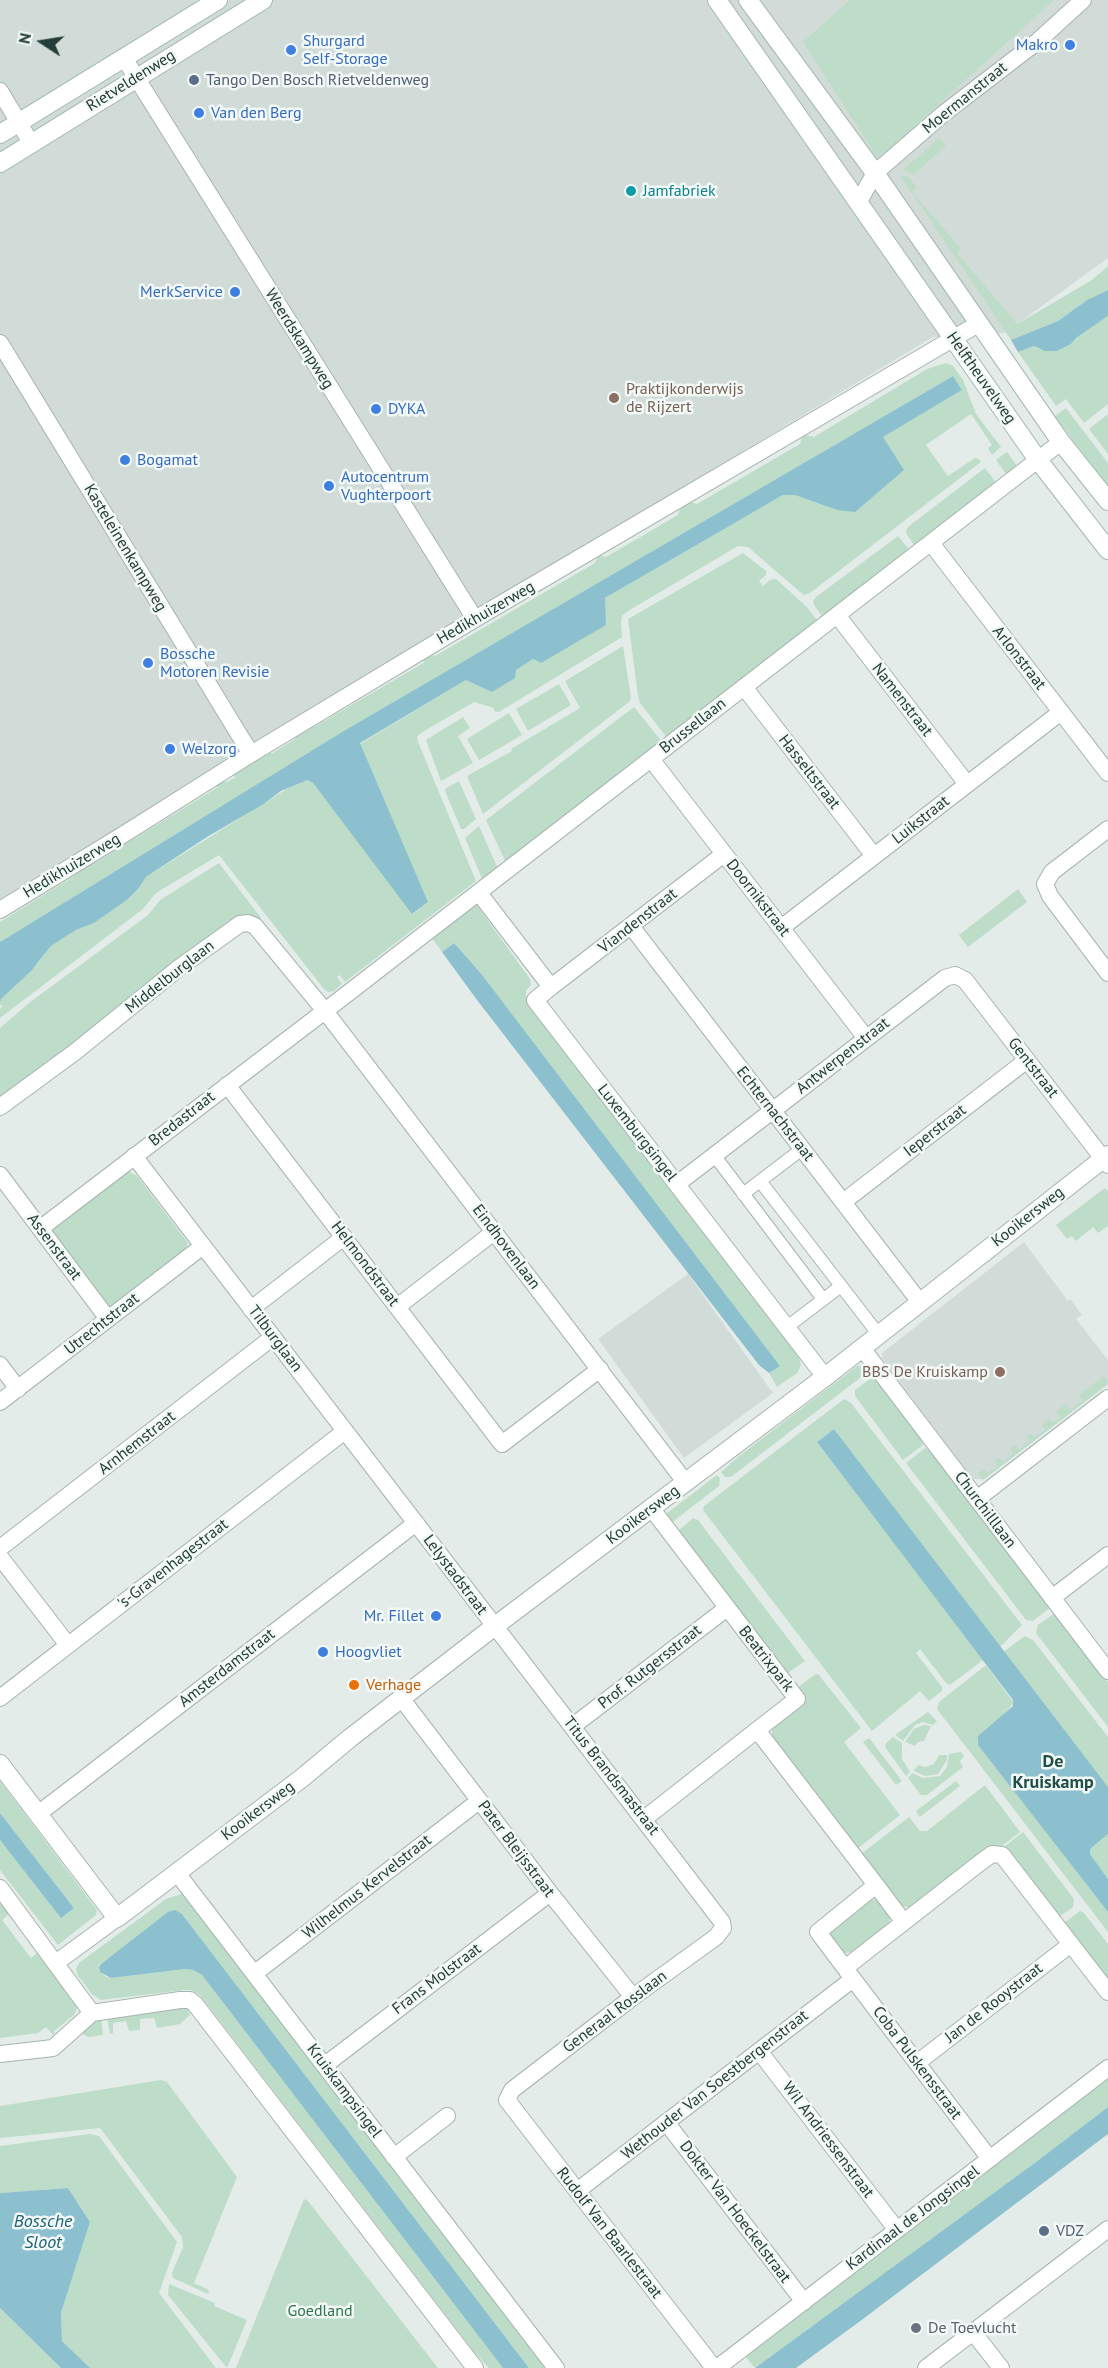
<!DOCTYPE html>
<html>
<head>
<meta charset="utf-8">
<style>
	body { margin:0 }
	#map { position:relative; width:1108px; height:2368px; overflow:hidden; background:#e3ece9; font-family:"PT Sans",sans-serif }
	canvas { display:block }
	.north { position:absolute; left:12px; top:12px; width:60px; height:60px; -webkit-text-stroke:4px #f3f9f7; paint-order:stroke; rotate:282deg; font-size:16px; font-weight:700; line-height:24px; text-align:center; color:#233d38 }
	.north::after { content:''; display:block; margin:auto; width:21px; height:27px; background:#233d38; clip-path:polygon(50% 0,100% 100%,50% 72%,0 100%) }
</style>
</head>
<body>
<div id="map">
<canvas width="1108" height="2368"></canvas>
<div class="north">N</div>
</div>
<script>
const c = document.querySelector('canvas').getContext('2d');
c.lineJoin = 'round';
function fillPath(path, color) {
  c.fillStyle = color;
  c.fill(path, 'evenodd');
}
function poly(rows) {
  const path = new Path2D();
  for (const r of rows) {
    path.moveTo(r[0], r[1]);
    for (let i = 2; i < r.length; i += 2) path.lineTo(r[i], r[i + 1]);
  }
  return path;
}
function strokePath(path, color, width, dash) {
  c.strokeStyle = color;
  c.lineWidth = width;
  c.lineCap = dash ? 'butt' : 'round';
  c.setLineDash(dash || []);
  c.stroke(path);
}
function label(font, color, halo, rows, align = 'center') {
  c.font = font + ' "PT Sans",sans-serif';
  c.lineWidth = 5;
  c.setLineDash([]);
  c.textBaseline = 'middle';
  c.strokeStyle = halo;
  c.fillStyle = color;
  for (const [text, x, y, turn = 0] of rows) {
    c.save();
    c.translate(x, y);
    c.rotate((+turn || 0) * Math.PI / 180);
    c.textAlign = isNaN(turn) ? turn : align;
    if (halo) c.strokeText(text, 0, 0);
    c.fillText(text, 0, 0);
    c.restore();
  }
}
fillPath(poly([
	[0,0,1108,0,1108,258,1005,333,933,337,695,480,0,911],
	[1024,1242,1068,1301,1070,1299,1082,1315,1076,1319,1108,1360,1108,1384,984,1479,973,1479,882,1358,882,1353],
	[688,1274,773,1393,684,1458,598,1339]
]), '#d1dcd8');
fillPath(poly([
	[850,0,1054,0,889,149,877,157,803,42],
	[939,138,946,146,940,151,913,175,904,169],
	[903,176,908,177,917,187,912,192,961,249,957,253,1017,324,1092,280,1108,266,1108,290,1087,300,1058,321,1011,340,902,178],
	[1108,316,1108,404,1084,423,1066,399,1056,406,1018,352,1034,346,1040,349,1057,351,1071,344,1076,338],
	[946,363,953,366,963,380,976,414,1001,447,992,455,988,448,992,445,971,414,926,445,948,476,975,458,979,459,981,462,810,593,804,595,800,592,748,547,738,546,628,611,622,616,621,624,622,637,499,712,494,711,494,708,474,702,421,733,417,737,418,742,476,881,345,982,340,975,337,977,342,984,334,991,328,992,324,989,219,855,156,893,143,909,0,1018,0,1009,3,1006,0,1005,1,999,38,963,51,946,76,930,94,923,127,900,138,889,146,877,298,782,307,780,313,783,413,914,428,902,360,744,466,680,515,670,533,659,541,663,605,598,783,495,795,495,837,510,883,437,962,390,953,376,342,732,0,942,0,922,74,876,76,865,84,860,95,863,218,787,210,784,215,779,227,782,236,777,228,774,262,753,273,753,295,739,297,728,303,724,314,727,425,662,418,659,424,654,435,656,595,563,599,555,606,557,678,515,680,508,690,502,697,504,800,444,802,437,805,435,814,437,927,369],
	[1066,408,1108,463,1108,487,1055,416],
	[1108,414,1108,454,1089,429],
	[1007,452,1017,466,1008,477,996,460],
	[985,468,998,485,917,549,907,535,906,530,909,526],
	[898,536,911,552,824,619,814,605,813,601,816,597],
	[743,553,766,571,766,575,759,581,763,586,770,580,776,579,807,607,819,623,668,739,640,703,638,696,628,619],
	[623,646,631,698,629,702,483,814,467,776,512,751,511,749,580,708,565,681],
	[559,684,571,705,528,731,516,709],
	[634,707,663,743,506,863,486,820],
	[509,713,522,735,479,760,467,739],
	[463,717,470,728,458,736,473,763,441,781,426,740],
	[459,781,476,819,464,829,461,829,445,791,446,788],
	[479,826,498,869,483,881,465,838],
	[219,863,261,918,0,1102,0,1028,29,1003,148,915,160,900],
	[1018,889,1027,902,968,947,959,935],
	[476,904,530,979,531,985,526,990,526,1000,799,1357,801,1365,797,1373,777,1387,769,1373,779,1365,661,1212,454,943,442,952,432,938],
	[126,1170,137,1176,188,1243,185,1251,110,1308,50,1230],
	[1105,1188,1108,1191,1108,1226,1098,1233,1093,1227,1076,1241,1072,1236,1067,1239,1056,1225],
	[863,1365,869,1371,731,1477,725,1477,721,1472,738,1457,857,1366],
	[1105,1375,1108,1384,983,1480,978,1474,984,1469,988,1473,998,1466,995,1461,1000,1457,1003,1462,1013,1454,1010,1449,1015,1445,1019,1450,1030,1441,1027,1436,1031,1433,1035,1437,1045,1430,1042,1425,1049,1419,1053,1423,1060,1418,1056,1412,1065,1404,1070,1410,1082,1401,1079,1395],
	[874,1376,919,1436,923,1445,903,1460,855,1396,855,1390],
	[844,1399,851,1403,1022,1625,1000,1647,834,1429,817,1442,983,1660,950,1685,946,1683,920,1649,916,1653,942,1687,942,1691,929,1701,920,1691,872,1731,703,1510,704,1506],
	[925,1448,933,1452,1051,1607,1033,1621,1026,1620,906,1463],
	[717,1475,720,1479,719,1486,671,1523,666,1514],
	[693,1518,698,1520,805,1661,785,1675,677,1532],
	[1055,1613,1108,1682,1108,1727,1036,1633,1038,1625],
	[1025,1636,1033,1640,1108,1737,1108,1787,1003,1652],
	[986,1665,1014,1703,977,1743,1108,1912,1108,1932,937,1709,939,1702],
	[818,1674,861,1728,844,1742,900,1815,857,1849,772,1737,772,1730,797,1688,814,1675],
	[928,1712,937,1721,933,1725,923,1722,915,1725,903,1741,895,1735],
	[924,1725,931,1726,924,1741,918,1742,915,1746,905,1742,914,1729],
	[893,1737,902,1743,902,1759,910,1772,906,1776,885,1747,886,1743],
	[869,1738,902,1781,896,1785,863,1742],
	[961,1752,964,1756,960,1761,963,1767,927,1795,921,1795,908,1778,912,1773,923,1778,940,1776,947,1767,949,1754],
	[939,1755,947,1755,947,1760,938,1774,925,1776,914,1771,918,1765,925,1767,934,1764],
	[0,1781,97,1910,96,1915,58,1945,0,1870,0,1840,61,1917,74,1908,0,1813],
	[956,1781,960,1786,920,1817,916,1811],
	[985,1785,1020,1832,1002,1846,993,1846,912,1907,905,1907,899,1904,861,1854,909,1817,920,1831,927,1831],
	[1023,1832,1074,1899,1073,1907,1059,1917,1004,1847],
	[1108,1834,1108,1879,1090,1854,1090,1849],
	[184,1893,550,2368,529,2368,182,1914,110,1957,99,1965,99,1970,106,1977,111,1978,185,1969,193,1970,202,1975,503,2368,489,2368,475,2353,200,1995,191,1990,184,1990,101,2000,92,1994,78,1976,76,1969,79,1963,166,1899],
	[0,1899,10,1913,2,1920,31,1958,37,1953,75,2002,77,2009,74,2015,54,2031,55,2033,53,2035,46,2027,38,2033,0,2038],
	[870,1899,877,1900,890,1915,889,1923,854,1952,844,1953,830,1936,831,1931],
	[1080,1911,1084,1913,1108,1944,1108,1981,1064,1923],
	[186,2006,190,2015,180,2024,157,2028,154,2018,140,2019,140,2030,129,2031,126,2021,113,2023,113,2033,110,2034,107,2016],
	[101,2016,103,2035,89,2037,84,2035,82,2031],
	[1108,2079,1108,2107,1036,2162,755,2368,744,2355],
	[161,2080,167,2082,237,2177,194,2283,209,2290,208,2294,173,2278,172,2273,183,2247,182,2237,100,2128,0,2138,0,2106],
	[90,2134,99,2136,177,2242,159,2293,216,2368,90,2368,62,2341,61,2313,90,2222,68,2188,0,2193,0,2146],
	[304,2199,308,2201,438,2368,236,2368],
	[169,2284,215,2303,214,2306,247,2320,227,2368,168,2295],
	[0,2308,44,2351,61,2368,0,2368]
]), '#bdddc8');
fillPath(poly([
	[1108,290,1108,316,1076,338,1071,344,1057,351,1045,351,1034,346,1018,352,1011,340,1058,321,1087,300],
	[953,376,962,390,883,437,904,470,855,512,837,510,795,495,783,495,605,598,606,625,541,663,533,659,516,670,515,678,492,692,466,680,360,743,428,902,412,914,313,783,307,780,281,791,262,805,207,837,146,877,138,889,127,900,94,923,76,930,51,946,31,971,1,999,0,1003,0,942,342,732],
	[454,943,482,975,780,1366,769,1373,759,1365,477,1000,442,952],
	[834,1429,1108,1787,1108,1834,1090,1849,1090,1854,1108,1879,1108,1912,978,1745,978,1736,1013,1706,1013,1700,817,1442],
	[0,1813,74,1908,61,1918,0,1840],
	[175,1910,182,1914,529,2368,503,2368,202,1975,193,1970,185,1969,111,1978,100,1972,99,1967,101,1964,168,1912],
	[1108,2107,1108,2134,859,2322,796,2368,755,2368,1036,2162],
	[68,2188,90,2222,61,2313,62,2341,90,2368,61,2368,0,2308,0,2193]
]), '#8dc0cf');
const pedestrian = poly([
	[714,1155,823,1299],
	[760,1181,879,1335],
	[743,1194,802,1149],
	[787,1327,841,1286]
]);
const minor = poly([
	[124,58,475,619],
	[0,91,31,143],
	[858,203,875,173,943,114,1038,41,1083,0],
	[0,343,251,754],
	[931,543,1108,773],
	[837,615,967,784],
	[744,687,874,856],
	[651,759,866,1038],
	[1108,829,1052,872,1045,884,1050,896,1108,973],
	[479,893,551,987,535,1000,825,1377],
	[0,910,121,836,251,754,475,619,978,324],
	[631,926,919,1301],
	[781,928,1061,712],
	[551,987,724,854],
	[227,1085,502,1444,600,1369],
	[0,1107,75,1052,180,967,240,924,248,923,255,926,325,1011,686,1483],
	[134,1156,722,1922,723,1928,716,1937,633,1997,512,2090,507,2100,714,2368],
	[0,1175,108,1319],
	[677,1184,945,978,955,975,965,980,1108,1165],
	[843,1202,1027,1060],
	[41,1228,334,1004,1061,442],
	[397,1307,494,1232],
	[251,1309,344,1237],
	[862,1348,1108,1671],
	[0,1365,18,1389],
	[0,1402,203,1246],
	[977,1499,1108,1398],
	[652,1509,797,1699,757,1730,876,1885],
	[0,1548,273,1337],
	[0,1557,68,1645],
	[1052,1598,1108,1555],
	[0,1698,345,1431],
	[401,1698,550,1893,633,1997],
	[573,1726,727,1608],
	[38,1814,416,1523],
	[644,1819,757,1730],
	[177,1873,556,2368],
	[0,1888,92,2013,180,2000,190,2000,195,2004,475,2368],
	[903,1921,876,1885,818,1932,845,1968,981,1862,992,1854,1002,1855,1108,1992],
	[57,1962,117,1918],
	[847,1971,990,2159],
	[255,1973,479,1801],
	[759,2051,897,2230],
	[0,2054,53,2048,92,2013],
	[917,2063,1071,1944],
	[325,2065,550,1893],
	[666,2122,804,2302],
	[394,2157,447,2116],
	[577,2191,853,1979],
	[973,2332,1001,2368],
	[717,2368,1108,2068],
	[926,2368,1108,2229]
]);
const tertiary = poly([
	[0,1764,117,1918,302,1778,350,1738,495,1626,825,1377,1108,1155]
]);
const secondary = poly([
	[717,0,1038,460,1108,550],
	[748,0,875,173,1061,442,1108,501],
	[0,134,218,0],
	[0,163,263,0]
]);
strokePath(pedestrian, '#a6b4b0', 14);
strokePath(minor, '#a6b4b0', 18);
strokePath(tertiary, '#a6b4b0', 20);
strokePath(secondary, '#a2b8b2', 20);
strokePath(pedestrian, '#fff', 12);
strokePath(minor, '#fff', 16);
strokePath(tertiary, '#fff', 18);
strokePath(secondary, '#fff', 18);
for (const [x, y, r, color] of [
	[1070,45,6,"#3f7fe0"],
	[291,50,6,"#3f7fe0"],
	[194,80,6,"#5c6f8a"],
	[199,113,6,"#3f7fe0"],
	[631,191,6,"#0f9aa8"],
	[235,292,6,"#3f7fe0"],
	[614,398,6,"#8d6e63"],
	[376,409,6,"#3f7fe0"],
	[125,460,6,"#3f7fe0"],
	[329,486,6,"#3f7fe0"],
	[148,663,6,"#3f7fe0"],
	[170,749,6,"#3f7fe0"],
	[1000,1372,6,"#8d6e63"],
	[436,1616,6,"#3f7fe0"],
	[323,1652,6,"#3f7fe0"],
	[354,1685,6,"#e8710a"],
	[1044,2231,6,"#5c6f8a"],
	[916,2328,6,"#6b7280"]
]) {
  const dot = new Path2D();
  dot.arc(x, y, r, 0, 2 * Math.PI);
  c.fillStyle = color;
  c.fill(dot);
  strokePath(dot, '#f3f9f7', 2);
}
label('16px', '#366cbe', '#f3f9f7', [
	["Shurgard",303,41],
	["Self-Storage",303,59],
	["Makro",1058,45,"right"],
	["Van den Berg",211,113],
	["MerkService",223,292,"right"],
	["DYKA",388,409],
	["Bogamat",137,460],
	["Autocentrum",341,477],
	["Vughterpoort",341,495],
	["Bossche",160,654],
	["Motoren Revisie",160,672],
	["Welzorg",182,749],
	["Mr. Fillet",424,1616,"right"],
	["Hoogvliet",335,1652]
], 'left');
label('16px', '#4e5e75', '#f3f9f7', [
	["Tango Den Bosch Rietveldenweg",206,80],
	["VDZ",1056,2231]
], 'left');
label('16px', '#233d38', '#f3f9f7', [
	["Rietveldenweg",131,81,-32],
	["Moermanstraat",965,98,-39],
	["Weerdskampweg",299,339,58],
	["Helftheuvelweg",981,378,55],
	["Kasteleinenkampweg",125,548,59],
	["Hedikhuizerweg",486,613,-30],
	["Arlonstraat",1019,658,52],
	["Namenstraat",902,700,52],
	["Brussellaan",693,726,-38],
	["Hasseltstraat",809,772,52],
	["Luikstraat",921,820,-38],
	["Hedikhuizerweg",72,866,-31],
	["Doornikstraat",758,898,52],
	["Viandenstraat",638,921,-38],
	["Middelburglaan",170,977,-38],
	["Antwerpenstraat",843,1056,-38],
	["Gentstraat",1033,1068,52],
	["Echternachstraat",775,1114,52],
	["Bredastraat",182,1119,-38],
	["Ieperstraat",935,1131,-38],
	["Luxemburgsingel",637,1133,52],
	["Kooikersweg",1028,1217,-38],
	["Assenstraat",54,1247,53],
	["Eindhovenlaan",506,1247,53],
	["Helmondstraat",365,1264,53],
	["Utrechtstraat",102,1324,-38],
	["Tilburglaan",275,1339,53],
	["Arnhemstraat",137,1443,-38],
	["Churchilllaan",985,1510,53],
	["Kooikersweg",643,1515,-37],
	["'s-Gravenhagestraat",173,1564,-38],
	["Lelystadstraat",455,1575,53],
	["Beatrixpark",766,1659,52],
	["Prof. Rutgersstraat",650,1667,-38],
	["Amsterdamstraat",227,1668,-38],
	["Titus Brandsmastraat",611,1776,52],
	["Kooikersweg",258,1811,-37],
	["Pater Bleijsstraat",516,1849,53],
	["Wilhelmus Kervelstraat",367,1887,-38],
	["Frans Molstraat",437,1979,-37],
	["Jan de Rooystraat",994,2003,-38],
	["Generaal Rosslaan",615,2012,-37],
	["Coba Pulskensstraat",917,2063,53],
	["Wethouder Van Soestbergenstraat",715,2085,-38],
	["Kruiskampsingel",344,2091,53],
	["Wil Andriessenstraat",828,2140,53],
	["Dokter Van Hoeckelstraat",735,2212,53],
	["Kardinaal de Jongsingel",913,2218,-37],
	["Rudolf Van Baarlestraat",609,2233,52]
]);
label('16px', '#0d838f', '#f3f9f7', [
	["Jamfabriek",643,191]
], 'left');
label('16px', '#785e54', '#f3f9f7', [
	["Praktijkonderwijs",626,389],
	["de Rijzert",626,407],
	["BBS De Kruiskamp",988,1372,"right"]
], 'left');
label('16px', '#c56008', '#f3f9f7', [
	["Verhage",366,1685]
], 'left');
label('16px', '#2f724e', '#f3f9f7', [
	["Goedland",320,2311]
]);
label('16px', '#5b616d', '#f3f9f7', [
	["De Toevlucht",928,2328]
], 'left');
label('bold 18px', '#204f47', '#f3f9f7', [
	["De",1053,1762],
	["Kruiskamp",1053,1783]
]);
label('italic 18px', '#1f6277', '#f3f9f7', [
	["Bossche",43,2222],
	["Sloot",43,2243]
]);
</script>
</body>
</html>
